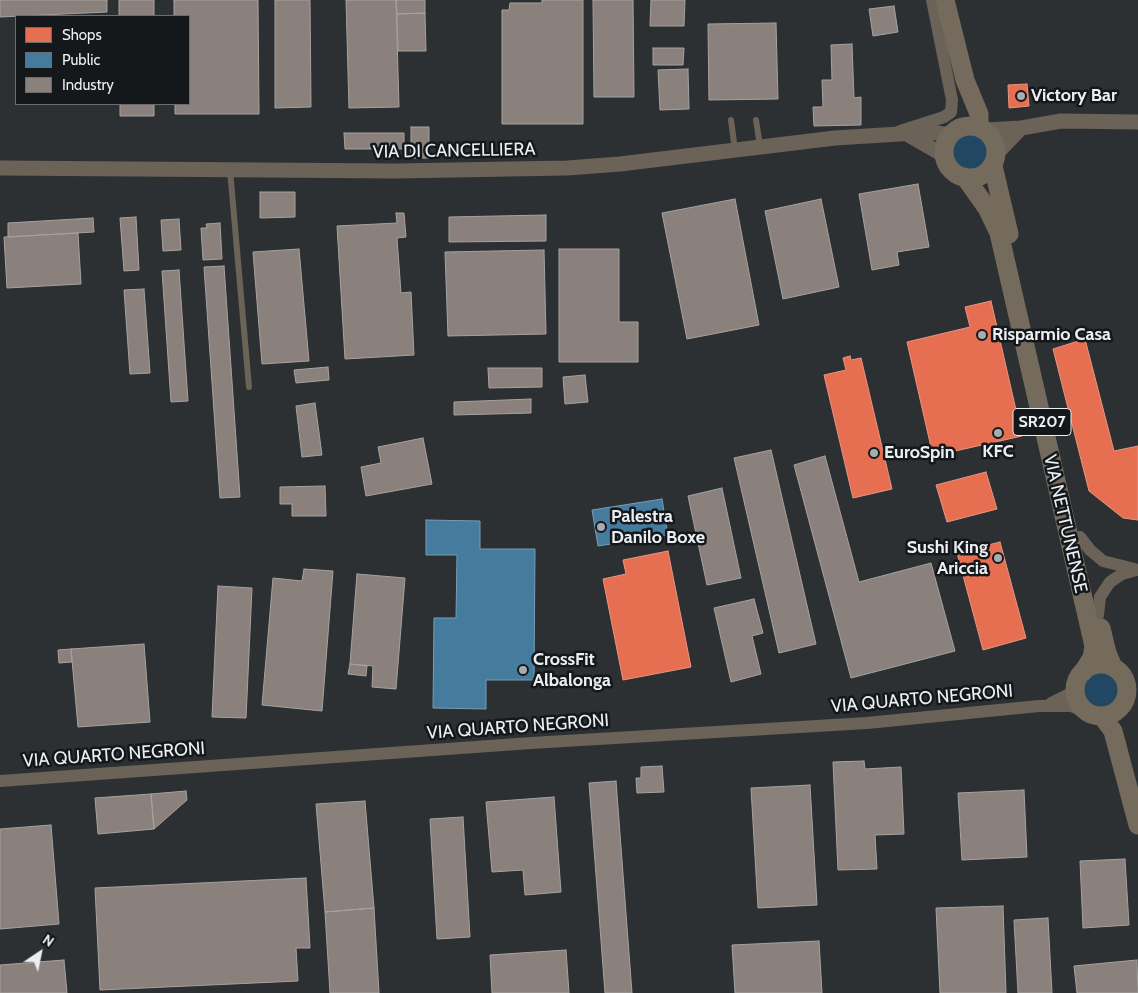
<!DOCTYPE html>
<html>
<head>
<meta charset="utf-8">
<style>
	body { margin:0 }
	#map { position:relative; width:1138px; height:993px; overflow:hidden; background:#2d3033; font-family:Cabin,sans-serif }
	canvas { display:block }
	.legend { position:absolute; left:15px; top:15px; width:175px; height:90px; box-sizing:border-box; background:#15181b; border:1px solid #6b6e71; margin:0; padding:6px 9px; list-style:none; font-size:15px; color:#ebeff3 }
	.legend li { display:flex; align-items:center; gap:10px; height:25px }
	.legend b { width:25px; border:1px solid #6b6e71 }
	.north { position:absolute; left:15px; top:928px; width:50px; height:50px; -webkit-text-stroke:4px #15181b; paint-order:stroke; rotate:34deg; font-size:14px; font-weight:700; line-height:20px; text-align:center; color:#ebeff3 }
	.north::after { content:''; display:block; margin:auto; width:18px; height:22px; background:#ebeff3; clip-path:polygon(50% 0,100% 100%,50% 72%,0 100%) }
</style>
</head>
<body>
<div id="map">
<canvas width="1138" height="993"></canvas>
<ul class="legend">
<li><b style="height:14px;background:#e76f51"></b>Shops</li>
<li><b style="height:14px;background:#457b9d"></b>Public</li>
<li><b style="height:14px;background:#8a817c"></b>Industry</li>
</ul>
<div class="north">N</div>
</div>
<script>
const c = document.querySelector('canvas').getContext('2d');
c.lineJoin = 'round';
function fillPath(path, color) {
  c.fillStyle = color;
  c.fill(path, 'evenodd');
}
function poly(rows) {
  const path = new Path2D();
  for (const r of rows) {
    if (r.length === 3) {
      path.moveTo(r[0] + r[2], r[1]);
      path.arc(r[0], r[1], r[2], 0, 2 * Math.PI);
      continue;
    }
    path.moveTo(r[0], r[1]);
    for (let i = 2; i < r.length; i += 2) path.lineTo(r[i], r[i + 1]);
  }
  return path;
}
function strokePath(path, color, width, dash) {
  c.strokeStyle = color;
  c.lineWidth = width;
  c.lineCap = dash ? 'butt' : 'round';
  c.setLineDash(dash || []);
  c.stroke(path);
}
function label(font, color, halo, rows, align = 'center') {
  c.font = font + ' Cabin,sans-serif';
  c.lineWidth = 5;
  c.setLineDash([]);
  c.textBaseline = 'middle';
  c.strokeStyle = halo;
  c.fillStyle = color;
  for (const [text, x, y, turn = 0] of rows) {
    c.save();
    c.translate(x, y);
    c.rotate((+turn || 0) * Math.PI / 180);
    c.textAlign = isNaN(turn) ? turn : align;
    if (halo) c.strokeText(text, 0, 0);
    c.fillText(text, 0, 0);
    c.restore();
  }
}
fillPath(poly([
	[971,152,19],
	[1101,690,23]
]), '#214762');
const shops = poly([
	[1027,84,1029,106,1009,108,1008,85,1027,84],
	[991,301,1022,436,933,456,907,342,970,327,965,307,991,301],
	[1085,339,1114,451,1138,446,1138,520,1123,518,1089,491,1053,349,1085,339],
	[850,356,851,360,861,358,892,489,853,498,824,375,846,370,843,358,850,356],
	[986,472,997,509,947,522,936,485,986,472],
	[1000,542,1026,638,983,650,957,553,1000,542],
	[668,551,691,667,623,680,603,579,626,574,623,560,668,551]
]);
fillPath(shops, '#e76f51');
strokePath(shops, '#e89582', 1);
const public = poly([
	[662,499,668,535,598,546,592,510,662,499],
	[426,520,480,521,480,549,535,549,534,680,486,680,486,709,433,708,434,618,456,618,457,555,426,555,426,520]
]);
fillPath(public, '#457b9d');
strokePath(public, '#779eb7', 1);
const industry = poly([
	[0,0,107,0,107,12,0,17,0,0],
	[119,0,154,0,154,16,119,16,119,0],
	[174,0,258,0,259,114,175,114,175,104,189,104,189,16,174,16,174,0],
	[275,0,310,0,311,107,275,108,275,0],
	[346,0,396,0,399,107,349,108,346,0],
	[396,0,425,0,425,13,397,14,396,0],
	[542,0,583,0,583,124,502,124,502,10,509,10,510,3,542,3,542,0],
	[593,0,633,0,634,97,594,97,593,0],
	[651,0,685,0,684,26,650,26,651,0],
	[894,6,898,32,873,36,869,9,894,6],
	[425,13,426,51,398,51,397,14,425,13],
	[776,23,778,99,709,100,708,24,776,23],
	[852,44,854,98,861,97,861,125,814,126,813,107,823,107,822,80,832,80,831,45,852,44],
	[653,48,684,48,683,65,653,65,653,48],
	[688,69,689,109,660,110,658,70,688,69],
	[120,104,154,104,154,116,120,116,120,104],
	[411,127,429,127,429,158,411,158,411,127],
	[344,133,404,133,404,149,345,149,344,133],
	[918,184,929,247,897,252,899,265,872,270,859,194,918,184],
	[260,192,295,192,295,217,260,218,260,192],
	[735,199,759,325,687,339,662,213,735,199],
	[821,199,839,287,783,299,765,211,821,199],
	[396,213,404,213,406,237,397,238,401,293,411,292,414,355,345,359,337,226,397,223,396,213],
	[546,215,546,241,449,242,449,217,546,215],
	[136,217,139,270,124,271,120,218,136,217],
	[93,218,94,232,8,237,8,223,93,218],
	[179,219,181,250,163,251,161,220,179,219],
	[220,223,222,259,203,260,201,228,207,228,206,224,220,223],
	[78,233,81,284,7,288,4,237,78,233],
	[299,249,309,361,262,364,253,252,299,249],
	[559,249,619,249,619,322,638,322,638,362,559,362,559,249],
	[544,250,546,334,448,336,445,252,544,250],
	[224,266,240,497,220,498,204,267,224,266],
	[179,270,188,401,171,402,162,271,179,270],
	[144,289,150,373,130,374,124,290,144,289],
	[328,367,329,380,296,383,294,370,328,367],
	[488,368,542,368,542,387,489,388,488,368],
	[585,375,588,402,565,404,563,377,585,375],
	[531,399,531,413,454,415,454,402,531,399],
	[315,403,322,455,302,457,296,406,315,403],
	[423,438,432,484,366,496,361,467,381,463,378,447,423,438],
	[771,450,816,644,779,653,734,458,771,450],
	[825,456,859,582,931,563,955,651,851,678,794,465,825,456],
	[325,486,326,516,292,516,292,504,280,504,280,487,325,486],
	[722,488,741,578,707,585,688,496,722,488],
	[304,569,333,571,322,711,262,705,273,578,302,581,304,569],
	[357,574,405,578,396,689,372,687,373,666,350,664,357,574],
	[218,586,252,588,246,718,212,717,218,586],
	[754,599,763,633,752,636,761,674,731,682,714,608,754,599],
	[144,644,150,722,78,727,71,649,144,644],
	[71,649,72,662,59,663,58,650,71,649],
	[350,664,367,666,366,676,348,674,350,664],
	[864,761,865,769,901,767,904,834,875,835,877,869,838,870,833,762,864,761],
	[662,766,664,792,637,793,636,778,641,778,641,767,662,766],
	[616,781,632,993,605,993,589,783,616,781],
	[810,785,817,905,758,908,751,788,810,785],
	[1024,790,1027,857,962,860,958,793,1024,790],
	[186,791,187,800,154,829,151,794,186,791],
	[151,794,154,829,98,834,95,798,151,794],
	[554,797,561,892,525,895,523,870,492,872,486,802,554,797],
	[365,801,374,908,325,912,316,804,365,801],
	[463,817,470,937,437,939,430,819,463,817],
	[51,825,59,924,0,929,0,829,51,825],
	[1125,859,1129,925,1083,928,1080,861,1125,859],
	[306,878,310,948,296,948,298,981,100,990,95,888,306,878],
	[1003,906,1006,993,940,993,936,908,1003,906],
	[374,908,379,993,330,993,325,912,374,908],
	[1048,918,1052,993,1018,993,1014,920,1048,918],
	[819,941,822,993,735,993,732,945,819,941],
	[566,950,569,993,492,993,490,955,566,950],
	[64,960,67,993,0,993,0,965,64,960],
	[1137,960,1138,993,1077,993,1074,966,1137,960]
]);
fillPath(industry, '#8a817c');
strokePath(industry, '#a7a2a0', 1);
strokePath(poly([
	[731,120,735,150],
	[756,120,760,146],
	[230,170,249,387]
]), '#6b6258', 6);
strokePath(poly([
	[900,131,944,117,951,112,952,100,932,0],
	[1080,537,1090,550,1103,561,1138,570],
	[1098,615,1100,597,1110,582,1122,574,1133,571],
	[1051,703,1075,691],
	[0,781,531,743,867,723,1039,706,1071,706,1089,713]
]), '#6b6258', 12);
strokePath(poly([
	[986,130,1021,128,1061,121,1138,122],
	[907,134,945,156],
	[997,153,1021,128],
	[0,168,396,171,567,168,620,164,835,138,931,132,950,135]
]), '#6b6258', 15);
strokePath(poly([
	[945,0,965,80,979,114,979,127],
	[970,152,26],
	[993,166,1009,234],
	[965,177,987,208,999,233,1094,646,1092,658,1083,672],
	[1101,628,1107,653,1113,667],
	[1101,690,26],
	[1102,716,1113,731,1138,825]
]), '#756b5d', 19);
for (const [x, y, r, color] of [
	[1021,96,5,"#a8acb0"],
	[982,335,5,"#a8acb0"],
	[998,433,5,"#a8acb0"],
	[874,453,5,"#a8acb0"],
	[601,527,5,"#a8acb0"],
	[998,558,5,"#a8acb0"],
	[523,670,5,"#a8acb0"]
]) {
  const dot = new Path2D();
  dot.arc(x, y, r, 0, 2 * Math.PI);
  c.fillStyle = color;
  c.fill(dot);
  strokePath(dot, '#15181b', 2);
}
for (const [x, y, w] of [
	[1042,422,58]
]) {
  const box = new Path2D();
  box.roundRect(x - w / 2, y - 13.5, w, 27, 4);
  c.fillStyle = '#15181b';
  c.fill(box);
  strokePath(box, '#ebeff3', 1);
}
label('bold 16px', '#ebeff3', null, [
	["SR207",1042,422]
]);
label('bold 18px', '#ebeff3', '#15181b', [
	["Victory Bar",1031,96],
	["Risparmio Casa",992,335],
	["KFC",998,452,"center"],
	["EuroSpin",884,453],
	["Palestra",611,517],
	["Danilo Boxe",611,538],
	["Sushi King",988,548,"right"],
	["Ariccia",988,569,"right"],
	["CrossFit",533,660],
	["Albalonga",533,681]
], 'left');
label('18px', '#ebeff3', '#15181b', [
	["VIA DI CANCELLIERA",454,151,-1],
	["VIA NETTUNENSE",1065,524,77],
	["VIA QUARTO NEGRONI",922,699,-5],
	["VIA QUARTO NEGRONI",518,727,-4],
	["VIA QUARTO NEGRONI",114,755,-4]
]);
</script>
</body>
</html>
